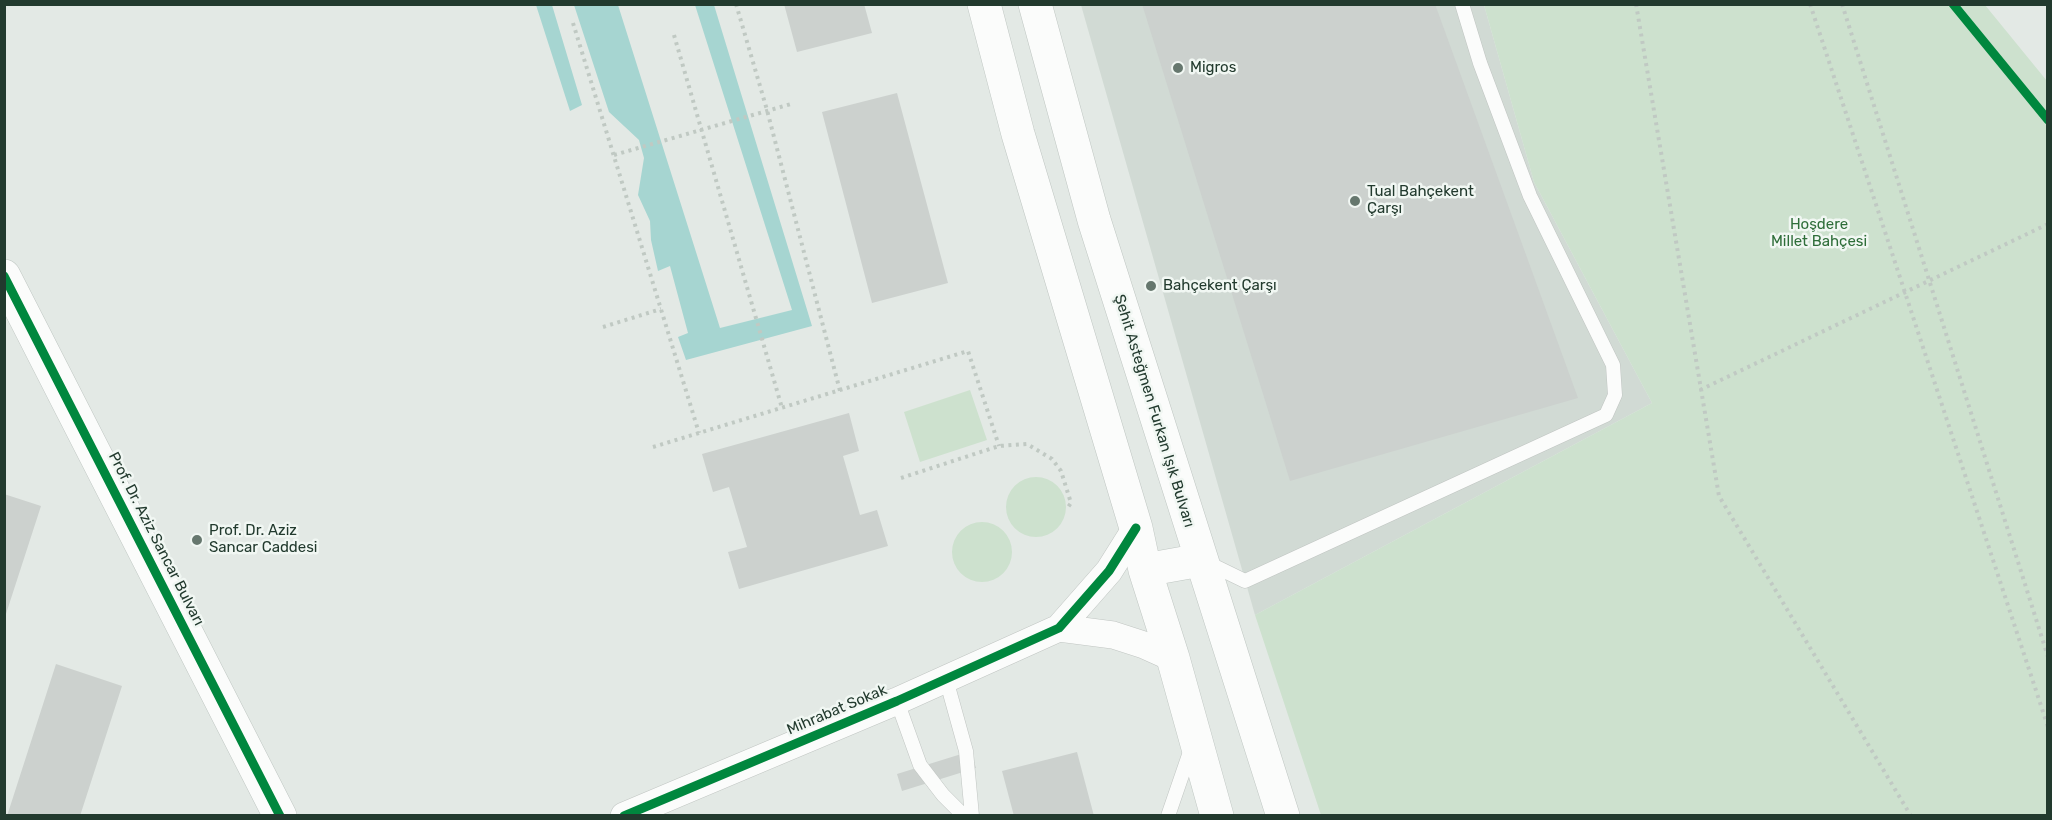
<!DOCTYPE html>
<html>
<head>
<meta charset="utf-8">
<style>
	body { margin:0 }
	#map { position:relative; width:2052px; height:820px; overflow:hidden; background:#e3e9e5; font-family:Rubik,sans-serif }
	canvas { display:block }
	.frame { position:absolute; inset:0; border:6px solid #223a2e; pointer-events:none }
</style>
</head>
<body>
<div id="map">
<canvas width="2052" height="820"></canvas>
<div class="frame"></div>
</div>
<script>
const c = document.querySelector('canvas').getContext('2d');
c.lineJoin = 'round';
function fillPath(path, color) {
  c.fillStyle = color;
  c.fill(path, 'evenodd');
}
function poly(rows) {
  const path = new Path2D();
  for (const r of rows) {
    if (r.length === 3) {
      path.moveTo(r[0] + r[2], r[1]);
      path.arc(r[0], r[1], r[2], 0, 2 * Math.PI);
      continue;
    }
    path.moveTo(r[0], r[1]);
    for (let i = 2; i < r.length; i += 2) path.lineTo(r[i], r[i + 1]);
  }
  return path;
}
function strokePath(path, color, width, dash) {
  c.strokeStyle = color;
  c.lineWidth = width;
  c.lineCap = dash ? 'butt' : 'round';
  c.setLineDash(dash || []);
  c.stroke(path);
}
function label(font, color, halo, rows, align = 'center') {
  c.font = font + ' Rubik,sans-serif';
  c.lineWidth = 5;
  c.setLineDash([]);
  c.textBaseline = 'middle';
  c.strokeStyle = halo;
  c.fillStyle = color;
  for (const [text, x, y, turn = 0] of rows) {
    c.save();
    c.translate(x, y);
    c.rotate((+turn || 0) * Math.PI / 180);
    c.textAlign = isNaN(turn) ? turn : align;
    if (halo) c.strokeText(text, 0, 0);
    c.fillText(text, 0, 0);
    c.restore();
  }
}
fillPath(poly([
	[1081,5,1484,5,1534,182,1652,403,1255,615]
]), '#d1dad4');
fillPath(poly([
	[1484,5,1985,5,2047,81,2047,815,1321,815,1255,615,1652,403,1534,182],
	[970,390,987,440,920,462,904,412],
	[1036,507,30],
	[982,552,30]
]), '#cde1ce');
fillPath(poly([
	[536,5,552,5,582,105,570,111],
	[574,5,618,5,720,328,792,310,695,5,714,5,812,326,686,360,678,337,688,333,670,266,658,271,651,240,650,221,638,195,644,158,639,140,609,112]
]), '#a6d5d1');
fillPath(poly([
	[784,4,864,4,872,33,797,52],
	[1142,4,1435,4,1578,398,1290,481],
	[897,93,948,283,872,303,822,112],
	[849,413,859,451,843,456,860,515,877,510,888,546,739,589,728,552,747,547,729,487,713,492,702,454],
	[4,494,41,506,5,617,4,617],
	[56,664,122,686,80,816,7,816],
	[971,751,976,768,902,791,897,774],
	[1077,752,1094,816,1014,816,1002,771]
]), '#ccd1ce');
const lane = poly([
	[1206,562,1245,581,1606,415,1615,395,1613,365,1530,196,1480,63,1462,4],
	[946,679,966,751,972,816],
	[897,701,920,765,943,795,964,816],
	[1168,816,1191,749]
]);
const street = poly([
	[1059,628,1113,635,1144,645,1173,658],
	[624,816,897,701,1059,628,1109,571,1136,528]
]);
const secondary = poly([
	[984,4,1018,134,1136,528,1145,570,1173,658,1217,816],
	[1035,4,1094,220,1283,816],
	[4,276,280,816],
	[1145,570,1201,560]
]);
strokePath(lane, '#c0c5c2', 15);
strokePath(street, '#c0c5c2', 28);
strokePath(secondary, '#bfc6c2', 34);
strokePath(poly([
	[736,4,767,110,840,391],
	[1636,4,1719,496,1911,816],
	[1810,4,2048,727],
	[1842,4,2048,657],
	[573,23,699,433],
	[674,35,782,408],
	[614,155,791,104],
	[603,327,661,309],
	[1700,390,2048,224],
	[653,447,968,351,999,446],
	[901,478,999,446,1027,444,1052,459,1061,471,1071,503,1066,510]
]), '#c0c9c3', 4, [3, 4.5]);
strokePath(lane, '#fbfcfb', 14);
strokePath(street, '#fbfcfb', 27);
strokePath(secondary, '#fbfcfb', 33);
strokePath(poly([
	[1953,4,2048,120],
	[4,276,280,816],
	[624,816,897,701,1059,628,1109,571,1136,528]
]), '#00873e', 9);
for (const [x, y, r, color] of [
	[1178,68,6,"#66776e"],
	[1355,201,6,"#66776e"],
	[1151,286,6,"#66776e"],
	[197,540,6,"#66776e"]
]) {
  const dot = new Path2D();
  dot.arc(x, y, r, 0, 2 * Math.PI);
  c.fillStyle = color;
  c.fill(dot);
  strokePath(dot, '#f1f7f3', 2);
}
label('15px', '#223a2e', '#f1f7f3', [
	["Migros",1190,68],
	["Tual Bahçekent",1367,192],
	["Çarşı",1367,209],
	["Bahçekent Çarşı",1163,286],
	["Prof. Dr. Aziz",209,531],
	["Sancar Caddesi",209,548]
], 'left');
label('15px', '#2f6e3a', '#f1f7f3', [
	["Hoşdere",1819,225],
	["Millet Bahçesi",1819,242]
]);
label('15px', '#223a2e', '#f1f7f3', [
	["Şehit Asteğmen Furkan Işık Bulvarı",1154,411,73],
	["Prof. Dr. Aziz Sancar Bulvarı",156,539,63],
	["Mihrabat Sokak",837,710,-23]
]);
</script>
</body>
</html>
